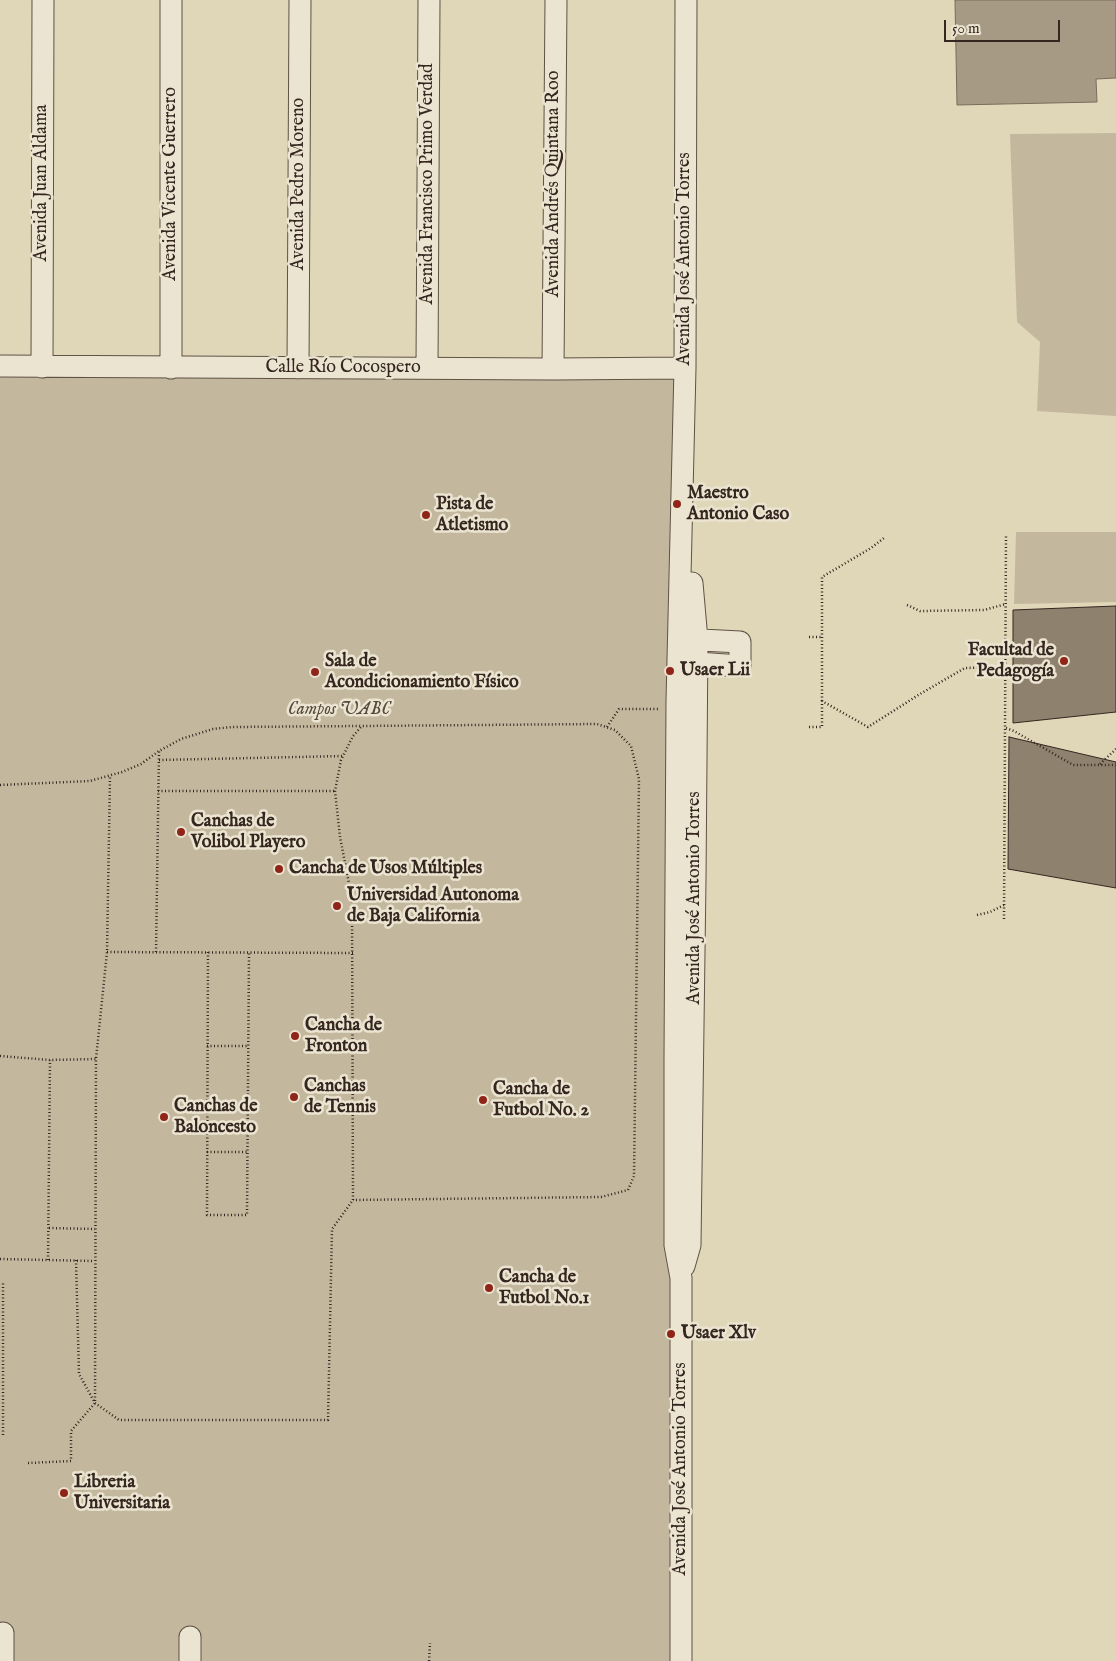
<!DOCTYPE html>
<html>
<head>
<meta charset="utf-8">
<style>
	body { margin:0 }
	#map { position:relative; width:1116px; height:1661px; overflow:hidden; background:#e0d6b8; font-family:"IM FELL English",serif }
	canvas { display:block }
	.scale { position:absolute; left:944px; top:20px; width:116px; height:22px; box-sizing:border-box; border:2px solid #35261f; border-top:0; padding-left:6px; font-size:15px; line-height:18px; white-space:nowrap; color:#35261f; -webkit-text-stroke:4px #ebe4d1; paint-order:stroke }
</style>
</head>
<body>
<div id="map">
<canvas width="1116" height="1661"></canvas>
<div class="scale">50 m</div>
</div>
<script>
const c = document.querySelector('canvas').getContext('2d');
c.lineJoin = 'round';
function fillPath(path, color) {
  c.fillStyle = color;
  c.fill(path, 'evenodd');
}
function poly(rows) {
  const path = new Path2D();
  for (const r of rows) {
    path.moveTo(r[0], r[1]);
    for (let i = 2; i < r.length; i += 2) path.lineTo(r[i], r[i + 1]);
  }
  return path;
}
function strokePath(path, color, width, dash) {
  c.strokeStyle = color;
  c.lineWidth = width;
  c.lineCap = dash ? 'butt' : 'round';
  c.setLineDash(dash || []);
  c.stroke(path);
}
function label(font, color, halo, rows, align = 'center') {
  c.font = font + ' "IM FELL English",serif';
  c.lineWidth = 5;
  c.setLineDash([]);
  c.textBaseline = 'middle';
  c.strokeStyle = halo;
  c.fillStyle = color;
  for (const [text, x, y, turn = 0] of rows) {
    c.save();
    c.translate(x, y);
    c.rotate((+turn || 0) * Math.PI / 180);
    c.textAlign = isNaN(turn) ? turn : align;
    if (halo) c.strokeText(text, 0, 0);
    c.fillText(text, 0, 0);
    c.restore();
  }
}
fillPath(poly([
	[1116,133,1116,416,1037,411,1040,342,1017,322,1010,134],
	[684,369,671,1661,0,1661,0,373],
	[1016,532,1116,532,1116,602,1014,604]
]), '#c3b89e');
const water = poly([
	[955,0,1116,0,1116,78,1096,79,1097,102,957,105,955,0]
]);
fillPath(water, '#a69a84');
strokePath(water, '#796c5c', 1);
const building = poly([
	[1116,606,1116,712,1013,723,1013,610,1116,606],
	[1009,737,1116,762,1116,888,1008,869,1009,737]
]);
fillPath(building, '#8e826f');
strokePath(building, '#35261f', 1);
const minor = poly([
	[0,366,553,369,685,368],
	[42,367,43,0],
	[171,368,171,0],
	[298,368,300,0],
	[427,368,429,0],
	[553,369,556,0],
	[682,639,740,642,740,666,683,662],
	[684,1266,690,1245,695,879,697,640,692,583],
	[3,1633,3,1661],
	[190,1637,190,1661],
	[681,1661,681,1278,675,1245,675,1060,677,701,685,368,686,0]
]);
strokePath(minor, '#605245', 23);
strokePath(poly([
	[907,605,920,611,984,610,1006,604],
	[809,637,823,637],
	[822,701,822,577,871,548,884,538],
	[607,727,619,709,658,709],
	[809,727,822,727,822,701,868,727,920,694,965,668,1007,667],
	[1006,728,1014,731,1073,765,1116,765],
	[159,760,344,756],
	[1100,764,1116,749],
	[0,785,90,781,122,772,141,764,159,751,181,739,213,729,232,727,362,726],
	[158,791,335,791],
	[977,915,990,912,1004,905],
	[1004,919,1006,534],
	[107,952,353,953],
	[156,952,159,751],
	[208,952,207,1215,247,1215,249,953],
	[207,1046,248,1046],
	[0,1056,50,1060,96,1059],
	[207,1152,247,1152],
	[49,1228,95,1229],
	[0,1259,94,1261],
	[48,1260,50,1060],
	[76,1260,79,1374,95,1403,119,1420,328,1420,332,1229,353,1200,352,899,340,837,335,791,341,760,353,736,362,726,597,724,615,730,631,746,639,779,634,1176,628,1190,601,1197,353,1200],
	[3,1435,3,1283],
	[28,1463,71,1461,71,1431,95,1403,96,1059,107,952,110,776],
	[429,1661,430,1643]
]), '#35261f', 2.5, [1, 2.5]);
strokePath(minor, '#ebe4d1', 21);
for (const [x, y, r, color] of [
	[677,504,5,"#8f2418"],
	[426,515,5,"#8f2418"],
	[1064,661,5,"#8f2418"],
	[670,671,5,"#8f2418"],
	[315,672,5,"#8f2418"],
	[181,832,5,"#8f2418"],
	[279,869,5,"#8f2418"],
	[337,906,5,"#8f2418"],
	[295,1036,5,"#8f2418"],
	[294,1097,5,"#8f2418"],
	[483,1100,5,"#8f2418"],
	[164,1117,5,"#8f2418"],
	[489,1288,5,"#8f2418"],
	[671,1334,5,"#8f2418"],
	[64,1493,5,"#8f2418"]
]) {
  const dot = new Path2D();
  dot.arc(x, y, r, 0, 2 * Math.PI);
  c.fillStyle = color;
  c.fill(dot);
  strokePath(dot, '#ebe4d1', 2);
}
label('18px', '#35261f', '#ebe4d1', [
	["Avenida Juan Aldama",42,183,-90],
	["Avenida Vicente Guerrero",171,184,-90],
	["Avenida Pedro Moreno",299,184,-90],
	["Avenida Francisco Primo Verdad",428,184,-90],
	["Avenida Andrés Quintana Roo",554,184,-90],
	["Avenida José Antonio Torres",685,259,-90],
	["Calle Río Cocospero",343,368],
	["Avenida José Antonio Torres",695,898,-90],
	["Avenida José Antonio Torres",681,1469,-90]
]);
label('bold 18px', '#35261f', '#ebe4d1', [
	["Maestro",687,494],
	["Antonio Caso",687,515],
	["Pista de",436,505],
	["Atletismo",436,526],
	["Facultad de",1054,651,"right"],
	["Pedagogía",1054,672,"right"],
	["Sala de",325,662],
	["Acondicionamiento Físico",325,683],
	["Usaer Lii",680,671],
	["Canchas de",191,822],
	["Volibol Playero",191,843],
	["Cancha de Usos Múltiples",289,869],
	["Universidad Autonoma",347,896],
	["de Baja California",347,917],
	["Cancha de",305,1026],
	["Fronton",305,1047],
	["Canchas",304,1087],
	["de Tennis",304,1108],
	["Cancha de",493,1090],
	["Futbol No. 2",493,1111],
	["Canchas de",174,1107],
	["Baloncesto",174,1128],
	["Cancha de",499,1278],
	["Futbol No.1",499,1299],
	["Usaer Xlv",681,1334],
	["Libreria",74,1483],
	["Universitaria",74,1504]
], 'left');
label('italic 18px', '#584a3f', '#ebe4d1', [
	["Campos UABC",339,710]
]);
</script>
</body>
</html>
